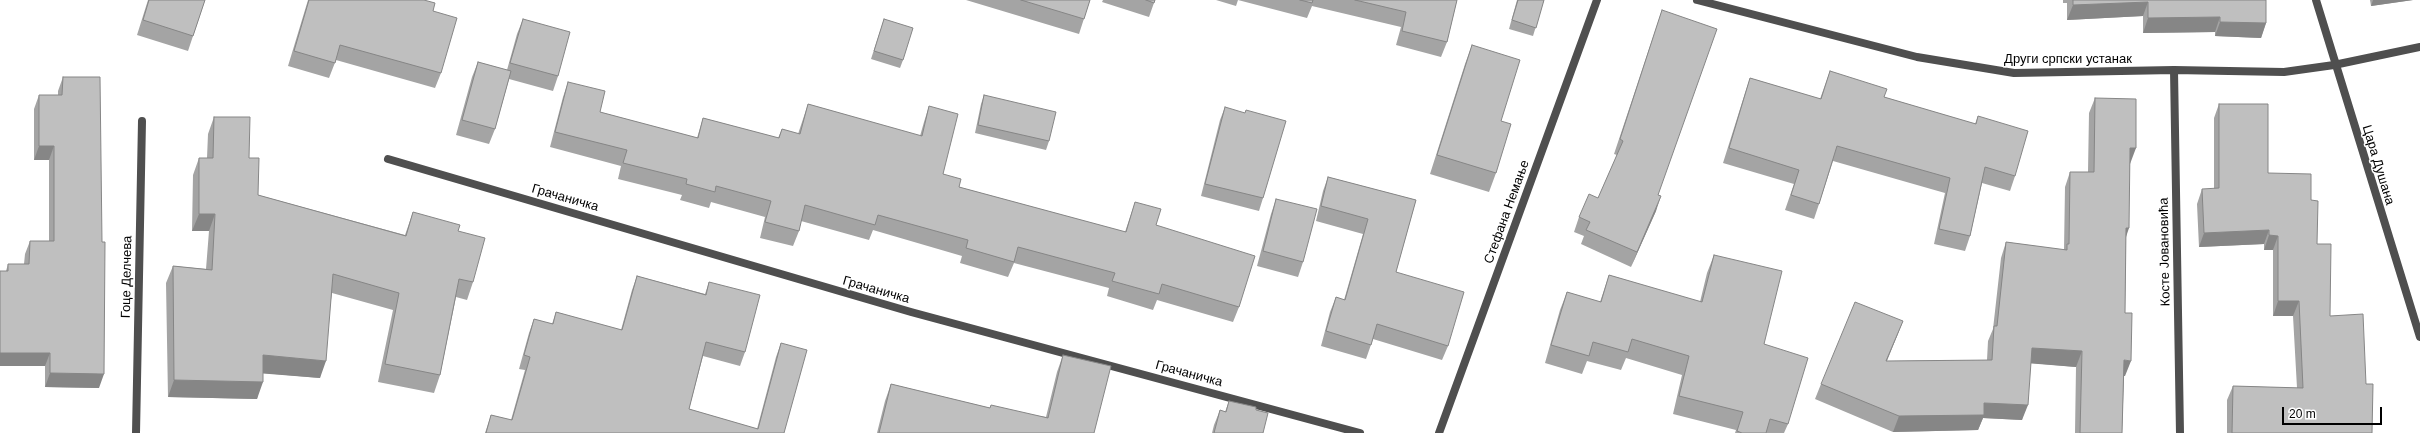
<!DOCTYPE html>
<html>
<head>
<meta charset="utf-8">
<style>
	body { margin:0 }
	#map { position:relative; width:2420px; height:433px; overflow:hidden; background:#fff; font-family:Helvetica,sans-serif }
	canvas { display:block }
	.scale { position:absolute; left:2282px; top:407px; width:100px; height:18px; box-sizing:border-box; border:2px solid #000; border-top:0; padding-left:5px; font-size:12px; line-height:14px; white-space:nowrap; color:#000; -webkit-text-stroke:3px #fff; paint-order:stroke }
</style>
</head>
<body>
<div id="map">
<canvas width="2420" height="433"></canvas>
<div class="scale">20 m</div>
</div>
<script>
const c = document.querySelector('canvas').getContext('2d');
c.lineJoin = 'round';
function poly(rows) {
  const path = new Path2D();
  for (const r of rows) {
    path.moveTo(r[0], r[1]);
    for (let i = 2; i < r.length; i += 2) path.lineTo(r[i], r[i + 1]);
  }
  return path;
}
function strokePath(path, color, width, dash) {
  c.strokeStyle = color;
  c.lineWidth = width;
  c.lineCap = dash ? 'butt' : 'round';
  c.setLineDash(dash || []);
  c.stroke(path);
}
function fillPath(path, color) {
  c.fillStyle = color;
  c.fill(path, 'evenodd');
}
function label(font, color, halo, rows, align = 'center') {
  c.font = font + ' Helvetica,sans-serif';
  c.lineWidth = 3;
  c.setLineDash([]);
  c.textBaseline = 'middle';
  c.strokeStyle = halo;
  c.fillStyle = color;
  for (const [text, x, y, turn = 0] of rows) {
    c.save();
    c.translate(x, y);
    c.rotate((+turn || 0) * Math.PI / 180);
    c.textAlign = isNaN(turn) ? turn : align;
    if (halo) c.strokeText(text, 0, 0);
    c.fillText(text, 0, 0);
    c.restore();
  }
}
strokePath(poly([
	[1697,0,1917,57,2014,73,2174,70,2284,72,2334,65,2420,47],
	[2316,0,2420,337],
	[2174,70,2180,433],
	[388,159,911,312,1360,433],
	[136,433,142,121],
	[1439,433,1597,0]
]), '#4f4f4f', 8);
fillPath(poly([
	[148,0,205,0,188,51,137,35],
	[308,0,424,0,433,11,441,73,435,88,336,60,329,78,288,66],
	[966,0,1090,0,1079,34],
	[1103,0,1155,0,1149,17,1102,2],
	[1216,0,1457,0,1447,42,1441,57,1396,45,1401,27,1312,6,1307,18,1238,0,1236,6],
	[1517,0,1544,0,1533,36,1509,29],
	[2063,0,2266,0,2266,23,2261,38,2215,36,2215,32,2143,33,2143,16,2067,20,2067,3,2063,3],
	[2370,0,2413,0,2371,6],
	[1662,10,1658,195,1656,211,1631,267,1581,244,1584,236,1574,232,1579,217,1598,198,1617,155,1614,154],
	[523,19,558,76,553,91,509,79,495,129,489,144,456,135,472,77,478,62,507,70,517,34],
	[884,19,903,60,900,68,871,59],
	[1472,45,1501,121,1496,173,1489,192,1430,174,1465,64],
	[1830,71,1884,97,1975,124,1978,116,2015,176,2010,191,1982,183,1970,236,1965,251,1934,244,1945,193,1833,161,1819,204,1814,219,1785,210,1794,184,1723,163,1745,93,1750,78,1820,99],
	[63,77,99,388,45,387,45,366,0,366,6,271,8,264,24,264,25,254,30,241,49,241,49,160,34,160,34,109,39,95,58,95,58,91],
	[568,82,600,112,697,138,703,118,778,138,782,129,798,134,808,104,920,136,924,122,929,106,943,174,959,187,1125,232,1135,202,1156,225,1239,307,1233,322,1157,300,1153,310,1107,296,1109,288,1014,263,1008,277,960,263,962,256,873,230,869,240,801,221,799,231,793,246,760,238,765,217,711,202,709,208,680,200,682,195,618,179,621,166,550,147,563,97],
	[984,95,1049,141,1046,150,975,133,981,104],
	[2095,98,2130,163,2126,238,2125,313,2125,376,2124,376,2122,433,2075,433,2076,367,2031,363,2022,420,1983,418,1978,430,1893,432,1815,399,1821,384,1903,321,1887,361,1987,360,1988,341,1993,329,2001,258,2006,242,2064,250,2065,187,2070,172,2088,172,2089,113],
	[2219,104,2268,173,2311,200,2317,244,2330,316,2366,384,2372,433,2227,433,2227,400,2233,386,2297,388,2293,316,2273,316,2273,250,2264,250,2264,244,2199,247,2197,204,2202,189,2214,189,2214,118],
	[1225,107,1263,198,1259,211,1201,196,1220,120],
	[214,117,249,158,258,195,405,235,413,212,458,231,473,282,467,300,456,297,440,375,434,393,378,382,393,310,332,293,320,378,263,373,257,399,168,397,166,283,173,266,206,269,209,231,192,231,193,175,199,158,207,158,208,134],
	[1328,177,1416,200,1396,272,1448,346,1442,360,1373,339,1366,359,1321,346,1330,312,1336,297,1344,300,1363,234,1316,221,1323,191],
	[1276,199,1303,262,1298,277,1257,266,1271,214],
	[1714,255,1764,344,1788,424,1784,433,1735,433,1736,430,1673,414,1682,375,1626,358,1621,370,1587,361,1582,374,1545,363,1560,310,1567,292,1600,302,1609,275,1700,302,1707,273],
	[637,276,705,294,709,282,745,352,740,366,703,356,689,409,757,429,776,357,781,343,784,433,485,433,491,415,511,420,525,370,519,369,529,333,534,319,552,324,556,312,621,330,632,290],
	[1063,355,1094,433,877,433,885,401,891,384,990,408,1046,417,1057,372],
	[1229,401,1256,410,1263,433,1212,433,1214,425,1220,410,1225,412]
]), '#a4a4a4');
fillPath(poly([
	[2373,0,2413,0,2371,6],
	[2148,2,2143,16,2067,20,2073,5],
	[2220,17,2215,32,2143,33,2148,18],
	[2220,22,2266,23,2261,38,2215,36],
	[39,146,54,146,49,160,34,160],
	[2130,148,2136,148,2130,164],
	[1661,196,1656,211,1631,267,1637,252],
	[199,214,215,214,209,231,192,231],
	[2126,228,2129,228,2124,243],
	[2269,230,2264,244,2199,247,2204,233],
	[2269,235,2278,236,2273,250,2264,250],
	[2278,301,2299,301,2293,316,2273,316],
	[1903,321,1897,336,1880,376,1886,361],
	[2032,348,2082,351,2076,367,2026,363],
	[0,353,50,353,45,366,0,366],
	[263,355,326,361,320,378,257,373],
	[2124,360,2131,361,2125,376,2118,376],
	[50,373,104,374,99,388,45,387],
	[174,380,263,382,257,399,168,397],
	[1984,403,2028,405,2022,420,1983,418,1978,430,1893,432,1899,416]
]), '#868686');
const building = poly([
	[149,0,205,0,193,36,143,20,149,0],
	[309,0,424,0,435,3,433,11,457,18,441,73,340,45,335,63,294,51,309,0],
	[1021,0,1090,0,1084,19,1021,0],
	[1146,0,1155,0,1154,3,1146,0],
	[1300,0,1313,0,1312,3,1300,0],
	[1355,0,1457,0,1447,42,1402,31,1406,12,1355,0],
	[1518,0,1544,0,1536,28,1512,20,1518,0],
	[2073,0,2266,0,2266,23,2220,22,2220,17,2148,18,2148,2,2073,5,2073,0],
	[1662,10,1717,29,1658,195,1661,196,1637,252,1586,230,1590,222,1579,217,1589,194,1598,198,1623,141,1620,139,1662,10],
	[523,19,570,32,558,76,510,63,523,19],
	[884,19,913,28,903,60,874,51,884,19],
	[1472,45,1520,60,1501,121,1511,124,1496,173,1437,155,1472,45],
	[478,62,511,71,495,129,462,120,478,62],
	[1830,71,1887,89,1884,97,1976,124,1978,116,2028,131,2015,176,1985,167,1970,236,1939,229,1950,178,1837,146,1819,204,1791,195,1799,170,1729,148,1750,78,1821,99,1830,71],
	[63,77,100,77,102,242,105,242,104,374,50,373,50,353,0,353,0,271,8,271,8,264,29,264,30,241,54,241,54,146,39,146,39,95,62,95,63,77],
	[568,82,605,91,600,112,698,138,703,118,779,138,782,129,800,134,808,104,922,136,929,106,958,114,943,174,961,179,959,187,1126,232,1135,202,1161,209,1156,225,1255,256,1239,307,1162,284,1159,294,1112,281,1115,273,1018,247,1014,262,966,248,968,240,878,215,875,225,805,205,799,231,765,222,771,201,716,186,715,192,686,184,687,179,623,163,627,150,555,132,568,82],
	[984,95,1056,112,1049,141,978,125,984,95],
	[2095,98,2136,99,2136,148,2130,148,2129,228,2126,228,2125,313,2132,313,2131,361,2124,360,2122,433,2080,433,2082,351,2032,348,2028,405,1984,403,1984,415,1899,416,1821,384,1855,302,1903,321,1886,361,1992,360,1994,326,1997,326,2006,242,2067,250,2067,244,2069,244,2070,172,2094,172,2095,98],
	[2219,104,2268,104,2268,173,2311,174,2311,200,2318,201,2317,244,2331,244,2330,316,2363,314,2366,384,2373,384,2372,433,2232,433,2233,386,2303,388,2299,301,2278,301,2278,236,2269,235,2269,230,2204,233,2202,189,2219,188,2219,104],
	[1225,107,1245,113,1246,110,1286,121,1263,198,1205,184,1225,107],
	[214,117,250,117,249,158,259,158,258,195,406,236,413,212,460,225,458,231,485,238,473,282,459,279,440,375,385,364,399,293,333,274,326,361,263,355,263,382,174,380,173,266,212,270,215,214,199,214,199,158,213,158,214,117],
	[1328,177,1416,200,1396,272,1464,292,1448,346,1377,324,1371,345,1326,331,1336,297,1345,300,1368,219,1321,206,1328,177],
	[1276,199,1317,209,1303,262,1263,251,1276,199],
	[1714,255,1782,271,1764,344,1808,358,1788,424,1770,419,1766,433,1742,433,1737,431,1743,412,1679,396,1689,356,1632,339,1628,352,1593,342,1589,356,1551,345,1567,292,1601,302,1609,275,1702,302,1714,255],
	[637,276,706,295,709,282,760,295,745,352,706,342,689,409,758,429,781,343,807,350,784,433,486,433,491,415,512,420,530,357,524,355,534,319,553,324,556,312,622,330,637,276],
	[1063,355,1111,366,1094,433,879,433,891,384,990,408,991,405,1048,418,1063,355],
	[1229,401,1256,407,1256,410,1268,413,1263,433,1214,433,1220,410,1226,412,1229,401]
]);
fillPath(building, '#bfbfbf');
strokePath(building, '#868686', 1);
label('13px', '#000', '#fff', [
	["Други српски устанак",2068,59],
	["Цара Душана",2378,165,73],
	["Грачаничка",565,198,16],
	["Стефана Немање",1507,212,-70],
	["Косте Јовановића",2165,252,-91],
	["Гоце Делчева",127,277,-89],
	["Грачаничка",876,290,16],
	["Грачаничка",1189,374,15]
]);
</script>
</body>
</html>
